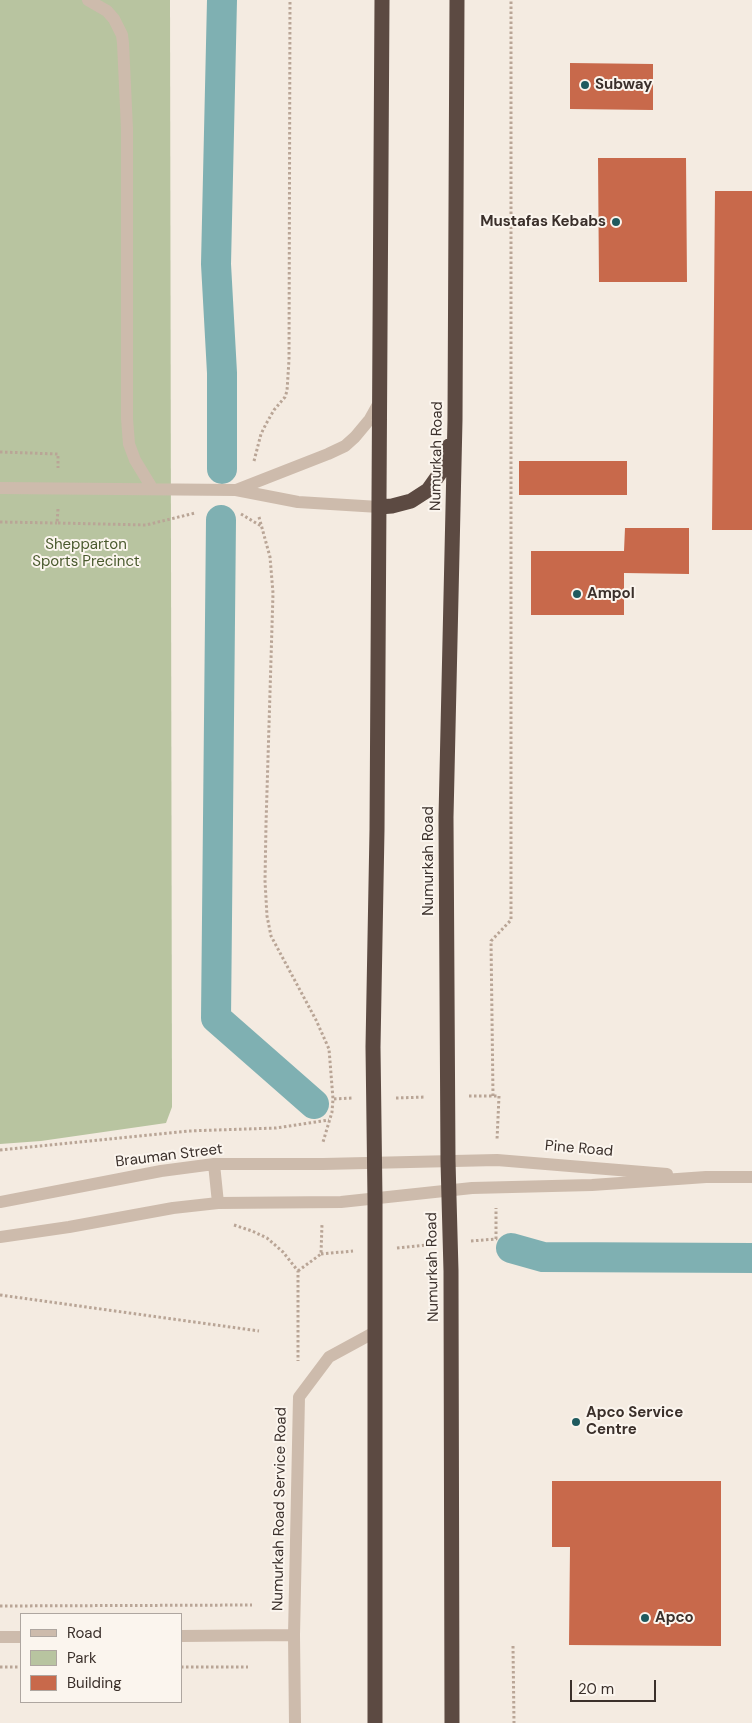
<!DOCTYPE html>
<html>
<head>
<meta charset="utf-8">
<style>
	body { margin:0 }
	#map { position:relative; width:752px; height:1723px; overflow:hidden; background:#f4ebe1; font-family:"DM Sans",sans-serif }
	canvas { display:block }
	.legend { position:absolute; left:20px; top:1613px; width:162px; height:90px; box-sizing:border-box; background:#fbf5ee; border:1px solid #aea6a0; margin:0; padding:6px 9px; list-style:none; font-size:15px; color:#3b302b }
	.legend li { display:flex; align-items:center; gap:10px; height:25px }
	.legend b { width:25px; border:1px solid #aea6a0 }
	.scale { position:absolute; left:570px; top:1680px; width:86px; height:22px; box-sizing:border-box; border:2px solid #3b302b; border-top:0; padding-left:6px; font-size:15px; line-height:18px; white-space:nowrap; color:#3b302b; -webkit-text-stroke:4px #fbf5ee; paint-order:stroke }
</style>
</head>
<body>
<div id="map">
<canvas width="752" height="1723"></canvas>
<ul class="legend">
<li><b style="height:6px;background:#cdbbac"></b>Road</li>
<li><b style="height:14px;background:#b8c4a0"></b>Park</li>
<li><b style="height:14px;background:#c8694b"></b>Building</li>
</ul>
<div class="scale">20 m</div>
</div>
<script>
const c = document.querySelector('canvas').getContext('2d');
c.lineJoin = 'round';
function fillPath(path, color) {
  c.fillStyle = color;
  c.fill(path, 'evenodd');
}
function poly(rows) {
  const path = new Path2D();
  for (const r of rows) {
    path.moveTo(r[0], r[1]);
    for (let i = 2; i < r.length; i += 2) path.lineTo(r[i], r[i + 1]);
  }
  return path;
}
function strokePath(path, color, width, dash) {
  c.strokeStyle = color;
  c.lineWidth = width;
  c.lineCap = dash ? 'butt' : 'round';
  c.setLineDash(dash || []);
  c.stroke(path);
}
function label(font, color, halo, rows, align = 'center') {
  c.font = font + ' "DM Sans",sans-serif';
  c.lineWidth = 4;
  c.setLineDash([]);
  c.textBaseline = 'middle';
  c.strokeStyle = halo;
  c.fillStyle = color;
  for (const [text, x, y, turn = 0] of rows) {
    c.save();
    c.translate(x, y);
    c.rotate((+turn || 0) * Math.PI / 180);
    c.textAlign = isNaN(turn) ? turn : align;
    if (halo) c.strokeText(text, 0, 0);
    c.fillText(text, 0, 0);
    c.restore();
  }
}
fillPath(poly([
	[0,0,170,0,172,1107,166,1123,41,1141,0,1144]
]), '#b8c4a0');
strokePath(poly([
	[222,469,222,373,216,264,222,0],
	[221,520,216,1018,314,1104],
	[511,1248,543,1257,752,1258]
]), '#7fb0b2', 30);
fillPath(poly([
	[570,63,653,64,653,110,570,109],
	[598,158,686,158,687,282,599,282],
	[715,191,752,191,752,530,712,530],
	[519,461,627,461,627,495,519,495],
	[625,528,689,528,689,574,624,573,624,615,531,615,531,551,624,551],
	[552,1481,721,1481,721,1646,569,1645,570,1547,552,1547]
]), '#c8694b');
strokePath(poly([
	[0,452,58,454,58,468],
	[254,461,261,434,266,424,274,410,285,397,287,391,289,360,290,0],
	[58,509,57,523,146,525,195,513],
	[241,514,261,526],
	[259,517,270,557,273,593,266,824,265,881,267,916,271,936,316,1020,329,1049,333,1099,332,1112,323,1142],
	[0,522,57,523],
	[469,1096,499,1096,497,1140],
	[493,1096,491,941,511,920,511,0],
	[396,1098,425,1097],
	[334,1099,352,1098],
	[0,1150,188,1131,276,1128,329,1120],
	[234,1225,252,1231,267,1238,283,1252,298,1271,298,1361],
	[471,1241,496,1239,496,1208],
	[397,1248,428,1245],
	[321,1254,353,1251],
	[298,1271,321,1254,322,1224],
	[0,1295,259,1331],
	[0,1606,252,1605],
	[513,1646,514,1723],
	[0,1667,21,1667],
	[181,1667,248,1667]
]), '#b9a596', 3, [2.5, 2.5]);
strokePath(poly([
	[88,0,107,11,114,19,122,35,123,43,127,129,127,419,129,444,135,460,152,488],
	[0,488,236,490,298,502,379,507],
	[236,490,328,454,345,446,355,437,370,419,380,401],
	[214,1164,218,1203],
	[0,1202,161,1171,214,1164,323,1164,497,1160,667,1174],
	[0,1237,69,1227,173,1208,218,1203,341,1202,472,1188,592,1185,706,1177,752,1177],
	[181,1636,294,1635],
	[0,1637,21,1637],
	[295,1723,294,1635,299,1397,329,1357,375,1332]
]), '#cdbbac', 12);
strokePath(poly([
	[379,507,392,506,411,501,428,490,440,473,449,446],
	[375,1723,375,1199,373,1047,377,830,382,0],
	[452,1723,451,1271,448,1161,446,817,455,420,457,0]
]), '#5c4a42', 15);
for (const [x, y, r, color] of [
	[585,85,5,"#1f5a5e"],
	[616,222,5,"#1f5a5e"],
	[577,594,5,"#1f5a5e"],
	[576,1422,5,"#1f5a5e"],
	[645,1618,5,"#1f5a5e"]
]) {
  const dot = new Path2D();
  dot.arc(x, y, r, 0, 2 * Math.PI);
  c.fillStyle = color;
  c.fill(dot);
  strokePath(dot, '#fbf5ee', 2);
}
label('bold 15px', '#3b302b', '#fbf5ee', [
	["Subway",595,85],
	["Mustafas Kebabs",606,222,"right"],
	["Ampol",587,594],
	["Apco Service",586,1413],
	["Centre",586,1430],
	["Apco",655,1618]
], 'left');
label('15px', '#3b302b', '#fbf5ee', [
	["Numurkah Road",437,456,-89],
	["Numurkah Road",429,861,-90],
	["Pine Road",579,1149,5],
	["Brauman Street",169,1156,-7],
	["Numurkah Road",433,1267,-91],
	["Numurkah Road Service Road",280,1509,-89]
]);
label('15px', '#4a5a2e', '#fbf5ee', [
	["Shepparton",86,545],
	["Sports Precinct",86,562]
]);
</script>
</body>
</html>
